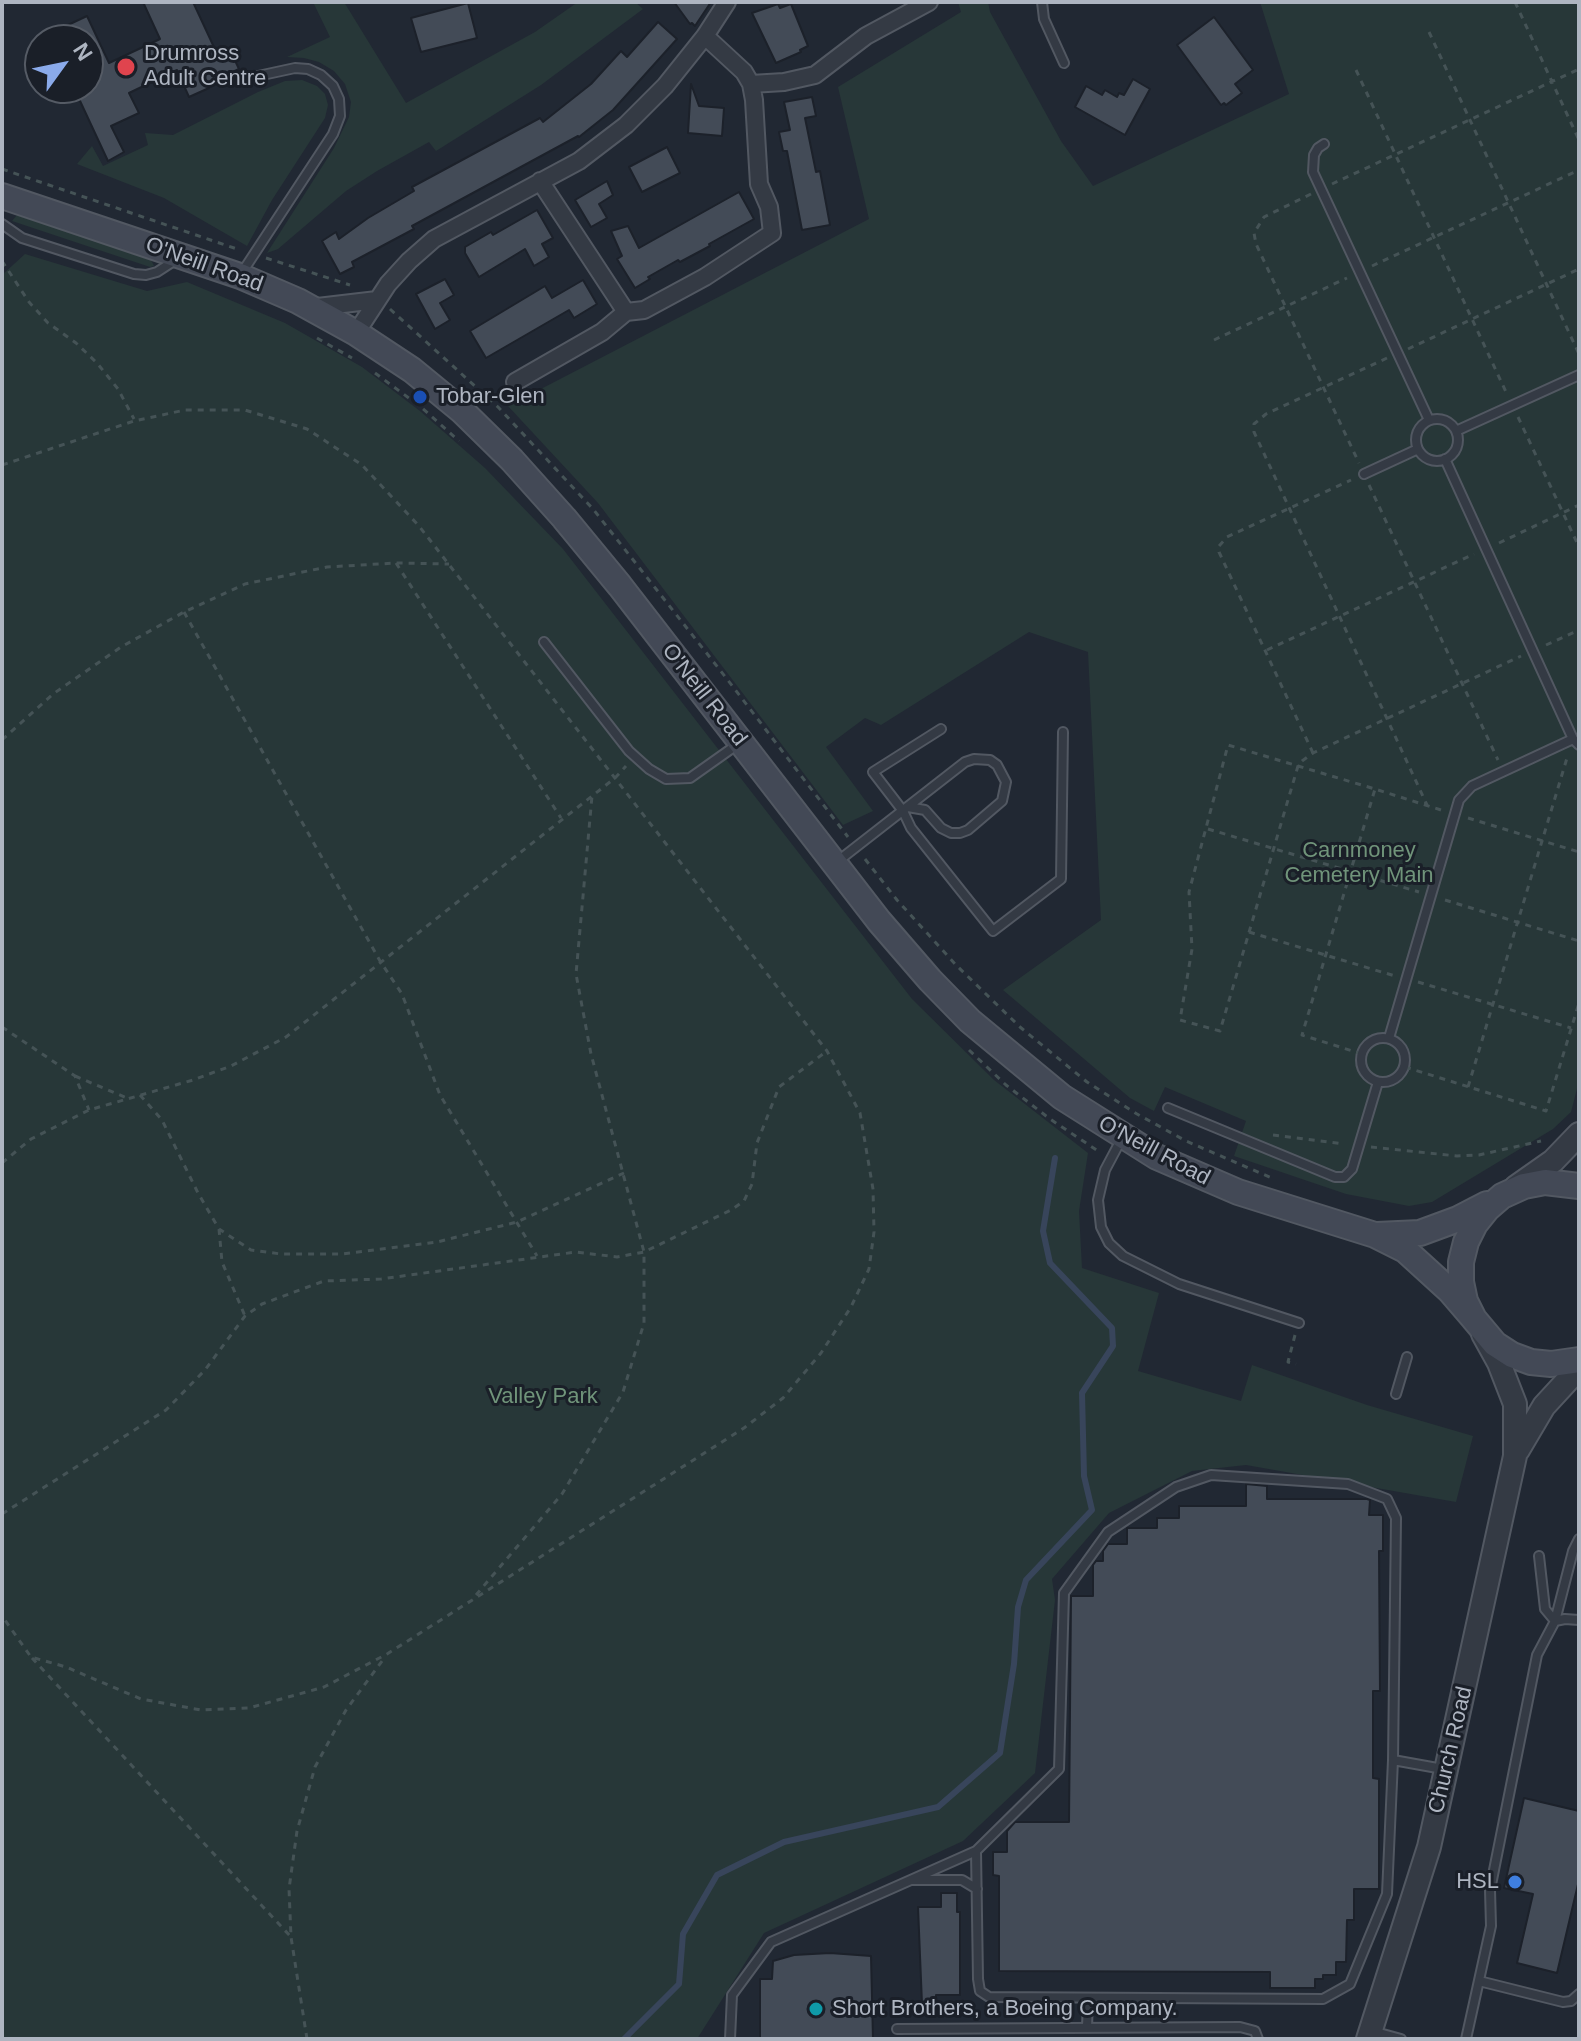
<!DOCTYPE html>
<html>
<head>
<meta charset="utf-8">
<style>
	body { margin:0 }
	#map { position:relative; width:1581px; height:2041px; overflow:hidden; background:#212833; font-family:Helvetica,sans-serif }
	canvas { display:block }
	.frame { position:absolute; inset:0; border:4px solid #aeb5c1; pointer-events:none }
	.north { position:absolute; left:24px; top:24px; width:80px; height:80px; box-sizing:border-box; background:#1a1f28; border:2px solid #555b65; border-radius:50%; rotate:57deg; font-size:22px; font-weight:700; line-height:32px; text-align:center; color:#aeb5c1 }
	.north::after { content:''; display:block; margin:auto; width:28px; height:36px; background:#8aaaea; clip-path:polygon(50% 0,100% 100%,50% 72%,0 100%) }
</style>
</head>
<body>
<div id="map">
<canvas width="1581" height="2041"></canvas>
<div class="frame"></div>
<div class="north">N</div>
</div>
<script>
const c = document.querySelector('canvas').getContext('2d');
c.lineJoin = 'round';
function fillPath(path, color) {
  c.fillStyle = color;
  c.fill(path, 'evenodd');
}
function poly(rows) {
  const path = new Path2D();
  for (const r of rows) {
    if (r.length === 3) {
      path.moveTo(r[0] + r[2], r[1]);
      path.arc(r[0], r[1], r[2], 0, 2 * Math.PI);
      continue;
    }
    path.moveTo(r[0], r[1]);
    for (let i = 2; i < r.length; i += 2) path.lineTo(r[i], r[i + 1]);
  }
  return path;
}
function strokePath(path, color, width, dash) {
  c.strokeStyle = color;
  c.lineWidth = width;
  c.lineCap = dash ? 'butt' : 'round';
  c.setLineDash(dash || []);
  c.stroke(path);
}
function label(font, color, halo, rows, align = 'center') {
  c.font = font + ' Helvetica,sans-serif';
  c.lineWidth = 6;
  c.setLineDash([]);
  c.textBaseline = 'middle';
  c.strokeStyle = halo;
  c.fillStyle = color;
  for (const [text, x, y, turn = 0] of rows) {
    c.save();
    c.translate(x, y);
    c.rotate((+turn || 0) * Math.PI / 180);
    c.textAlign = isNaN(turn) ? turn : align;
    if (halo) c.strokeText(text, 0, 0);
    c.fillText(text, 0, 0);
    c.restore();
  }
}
fillPath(poly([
	[313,2,344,2,406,103,535,32,578,2,635,2,643,9,541,85,436,151,429,142,377,171,346,191,278,249,267,253,334,148,349,117,351,102,345,84,334,71,319,62,304,58,287,57,330,37],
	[958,2,988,2,990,12,1061,141,1093,186,1289,94,1260,2,1579,2,1579,1081,1571,1112,1553,1129,1432,1202,1409,1206,1346,1194,1234,1156,1246,1121,1165,1087,1154,1111,1130,1098,1003,990,1101,920,1088,652,1029,632,881,725,865,718,826,747,873,811,843,825,598,503,508,406,869,219,838,87,961,12],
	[302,80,317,86,325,94,328,105,325,118,272,200,247,246,164,198,77,164,92,146,103,166,148,145,145,133,173,135,258,92,285,81],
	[17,215,150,258,154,266,150,267,12,221],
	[25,254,147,291,187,282,285,323,362,367,420,411,485,468,563,549,912,999,994,1080,1088,1153,1079,1211,1082,1268,1159,1293,1138,1371,1241,1401,1252,1365,1367,1405,1473,1436,1456,1502,1246,1465,1192,1471,1109,1513,1052,1579,1055,1600,1035,1773,963,1841,764,1933,697,2039,2,2039,2,275]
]), '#273738');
strokePath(poly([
	[624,2039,679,1984,683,1934,717,1875,784,1842,938,1807,1000,1753,1014,1664,1018,1607,1026,1580,1092,1510,1084,1476,1082,1393,1113,1346,1112,1328,1050,1263,1043,1231,1055,1158]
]), '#38455b', 6);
const building = poly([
	[143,2,193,2,219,58,231,52,239,69,207,84,209,88,189,97,177,70,129,93,139,113,111,126,124,152,108,161,74,88,88,88,88,40,36,40,87,16,109,63,160,39,143,2],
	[674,2,711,2,695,26,692,23,690,24,674,2],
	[468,3,477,38,421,52,411,18,468,3],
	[778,4,780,8,791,4,808,46,800,50,801,52,776,63,752,13,778,4],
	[1214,17,1253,70,1235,84,1242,93,1226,105,1224,103,1221,105,1177,45,1214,17],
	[658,22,677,39,613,110,579,137,578,136,412,226,414,229,352,262,354,267,340,274,322,241,336,232,339,239,368,218,414,191,412,187,540,118,543,122,591,84,621,51,627,57,658,22],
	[1133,79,1150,89,1125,135,1075,107,1086,86,1102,95,1105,90,1117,97,1119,93,1124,95,1133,79],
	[691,84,699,106,724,108,722,136,688,133,691,84],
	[812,97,816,116,805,118,816,172,820,171,830,225,802,230,787,151,783,151,779,132,790,130,784,102,812,97],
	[667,147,680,173,642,192,629,167,667,147],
	[607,181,613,195,599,204,607,218,591,227,575,200,607,181],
	[739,192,754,219,709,244,710,246,680,262,678,260,648,277,650,279,635,288,617,259,622,256,611,231,628,226,639,248,739,192],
	[537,210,553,238,542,244,549,257,534,266,525,249,479,277,465,253,465,247,491,232,493,235,537,210],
	[445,279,454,295,440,303,450,320,435,329,416,294,445,279],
	[583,280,597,304,574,318,569,310,486,358,470,331,545,286,552,298,583,280],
	[1246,1484,1267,1486,1267,1499,1367,1499,1370,1500,1369,1515,1383,1515,1383,1551,1379,1551,1380,1691,1373,1691,1373,1778,1379,1779,1379,1889,1354,1889,1354,1920,1347,1920,1346,1962,1336,1962,1336,1975,1323,1975,1323,1979,1315,1979,1315,1988,1270,1988,1270,1972,999,1971,999,1876,993,1875,993,1852,1007,1852,1007,1831,1015,1822,1069,1822,1071,1596,1093,1596,1093,1565,1096,1561,1103,1561,1103,1551,1108,1544,1127,1544,1127,1528,1157,1528,1157,1518,1179,1518,1179,1506,1246,1506,1246,1484],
	[1524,1798,1579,1811,1579,1880,1557,1973,1517,1963,1533,1894,1504,1888,1524,1798],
	[941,1893,957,1893,957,1912,960,1912,960,1995,936,1995,936,2004,922,2004,918,1907,941,1907,941,1893],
	[830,1953,871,1956,873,2039,760,2039,760,1979,772,1979,773,1961,794,1955,830,1953]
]);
fillPath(building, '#434b57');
strokePath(building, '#1c212a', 2);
const service = poly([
	[1042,2,1044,19,1064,63],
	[1324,144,1318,148,1314,155,1313,172,1429,420],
	[2,224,22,238,134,274,146,275,157,272,177,259],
	[241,274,333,134,340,116,339,99,333,86,321,75,308,69,295,68,258,76],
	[1437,440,21],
	[1456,431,1579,375],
	[1445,459,1573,739,1579,745],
	[1364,474,1418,449],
	[544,642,629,751,649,769,666,779,690,778,738,744],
	[941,729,873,772,903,811,911,828,993,931,1061,879,1063,732],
	[838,861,965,762,974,759,990,760,997,765,1006,782,1002,801,968,830,960,833,951,833,941,828,925,810,908,807],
	[1383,1060,22],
	[1389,1038,1459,800,1472,786,1573,739],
	[1168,1108,1335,1177,1344,1177,1352,1169,1378,1082],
	[1122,1138,1105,1170,1098,1200,1101,1227,1109,1243,1123,1256,1179,1284,1299,1323],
	[1396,1394,1407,1357],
	[1539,1556,1545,1609,1555,1621],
	[1555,1621,1573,1551,1579,1539],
	[1393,1760,1443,1769],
	[913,1880,962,1880,977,1889],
	[1479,1981,1563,2002,1571,2001,1579,1994],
	[1087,2028,1088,1998],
	[897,2029,1240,2027,1255,2031,1258,2039],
	[1372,2031,1401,2039],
	[730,2039,732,1995,771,1942,976,1851,1059,1769,1064,1593,1108,1532,1176,1487,1211,1475,1348,1484,1387,1499,1396,1518,1393,1760,1387,1894,1350,1984,1323,1999,989,1997,980,1991,978,1979,976,1851],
	[1466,2039,1491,1926,1490,1890,1537,1655,1555,1621,1565,1619,1579,1620]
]);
const minor = poly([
	[751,84,784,82,815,75,866,36,929,2],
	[540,181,626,312,644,310,705,277,772,233,769,207,759,184,754,100,751,84,744,72,705,36],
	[309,308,377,300],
	[356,333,388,284,409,261,434,239,579,161,626,125,665,86,705,36,727,2],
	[515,382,602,332,626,312]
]);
const tertiary = poly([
	[1516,1187,1553,1161,1579,1134],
	[1518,1450,1544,1406,1579,1368],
	[1368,2039,1429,1847,1515,1456,1515,1404,1499,1363,1483,1334]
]);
const secondary = poly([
	[2,196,240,276,298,301,356,333,412,370,462,411,512,460,564,518,620,586,879,921,930,980,970,1021,1062,1097,1157,1157,1238,1192,1375,1235,1405,1250,1450,1291,1474,1319],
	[1579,1186,1545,1182,1524,1186,1502,1196,1487,1209,1475,1224,1466,1242,1461,1262,1461,1282,1465,1301,1474,1319,1495,1344,1512,1355,1531,1362,1551,1364,1579,1360],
	[1377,1235,1420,1233,1458,1219,1487,1204]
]);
strokePath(service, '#525862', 12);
strokePath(minor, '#525862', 20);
strokePath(tertiary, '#525862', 26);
strokePath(secondary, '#525862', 28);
strokePath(poly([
	[1515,2,1579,140],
	[1429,32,1579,354],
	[1356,70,1506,392],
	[2,169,240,250],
	[1332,184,1579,69],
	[1311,194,1264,217,1254,233,1256,244,1359,463],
	[266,258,350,285],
	[2,261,29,302,48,323,76,343,97,363,118,389,134,419],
	[1372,266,1579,170],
	[390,309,498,407,593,509,727,679,848,837],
	[317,338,352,358],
	[1214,340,1347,278],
	[1408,349,1579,269],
	[1387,358,1266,414,1254,424,1254,432,1427,805],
	[375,373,421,407,459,441],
	[1518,417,1579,547],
	[2,465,134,421,185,410,245,410,307,429,362,465,419,526,827,1051,860,1113,873,1189,874,1232,869,1269,851,1307,821,1353,783,1398,744,1428,387,1654,324,1687,249,1708,201,1710,141,1699,66,1667,31,1657,2,1616],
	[1369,485,1498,760],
	[1499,543,1579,505],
	[396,563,561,818],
	[184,612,380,961,402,994,440,1095,537,1256],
	[1546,645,1579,630],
	[1267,650,1474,554],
	[2,740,53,694,121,647,184,612,245,584,327,567,396,563,449,564],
	[1313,753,1219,552,1219,546,1227,537,1351,480],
	[1441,810,1375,789,1298,766,1228,745,1189,892,1192,949,1180,1020,1220,1031,1298,766,1302,761,1313,753,1521,656],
	[1468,818,1579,852],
	[1208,829,1419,892],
	[865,859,897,900,956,965,1020,1027,1087,1082,1137,1114,1186,1141,1272,1178],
	[1445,900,1579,941],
	[1249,932,1395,976],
	[1418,982,1571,1028],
	[2,1027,75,1076,89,1110],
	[969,1050,1006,1085,1050,1119,1098,1151],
	[1362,1054,1302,1035,1375,789],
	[1405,1067,1546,1111,1579,1003],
	[75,1076,127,1098],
	[1468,1087,1567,758],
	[140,1095,162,1120,198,1193,219,1229,251,1250,281,1254,342,1254,437,1242,517,1222,624,1173],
	[2,1096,2,1130],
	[1273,1135,1344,1144],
	[1371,1147,1457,1156,1479,1155,1541,1141],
	[2,1163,31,1139,89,1110,193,1080,231,1066,286,1037,615,778,626,766],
	[219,1229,222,1262,245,1316],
	[1295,1335,1288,1362,1296,1364],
	[2,1514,166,1410,205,1370,245,1316,262,1304,324,1281,381,1279,576,1252,617,1257,644,1252,731,1210,744,1201,752,1184,757,1143,779,1087,827,1051],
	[476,1595,562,1494,623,1392,644,1323,644,1252,591,1054,576,974,592,796],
	[32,1658,291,1937],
	[307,2039,291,1937,289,1889,297,1831,315,1767,346,1710,385,1657]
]), '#455356', 3, [6, 6]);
strokePath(service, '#343a44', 8);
strokePath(minor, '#343a44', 16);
strokePath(tertiary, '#343a44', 22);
strokePath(secondary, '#434956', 24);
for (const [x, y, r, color] of [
	[126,67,10,"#e0444e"],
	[420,397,8,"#1a4fb4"],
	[1515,1882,8,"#3f7fe0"],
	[816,2009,8,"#0f9aa8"]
]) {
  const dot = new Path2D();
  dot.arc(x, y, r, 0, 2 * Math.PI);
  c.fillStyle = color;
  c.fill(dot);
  strokePath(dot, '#1a1f28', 3);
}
label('22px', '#aeb5c1', '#1a1f28', [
	["Drumross",144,54],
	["Adult Centre",144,79],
	["Tobar-Glen",436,397],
	["HSL",1499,1882,"right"],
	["Short Brothers, a Boeing Company.",832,2009]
], 'left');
label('22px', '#aeb5c1', '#1a1f28', [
	["O'Neill Road",204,265,20],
	["O'Neill Road",704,695,52],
	["O'Neill Road",1154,1151,28],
	["Church Road",1451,1750,-77]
]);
label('22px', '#70947a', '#1a1f28', [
	["Carnmoney",1359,851],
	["Cemetery Main",1359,876],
	["Valley Park",543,1397]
]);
</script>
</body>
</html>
